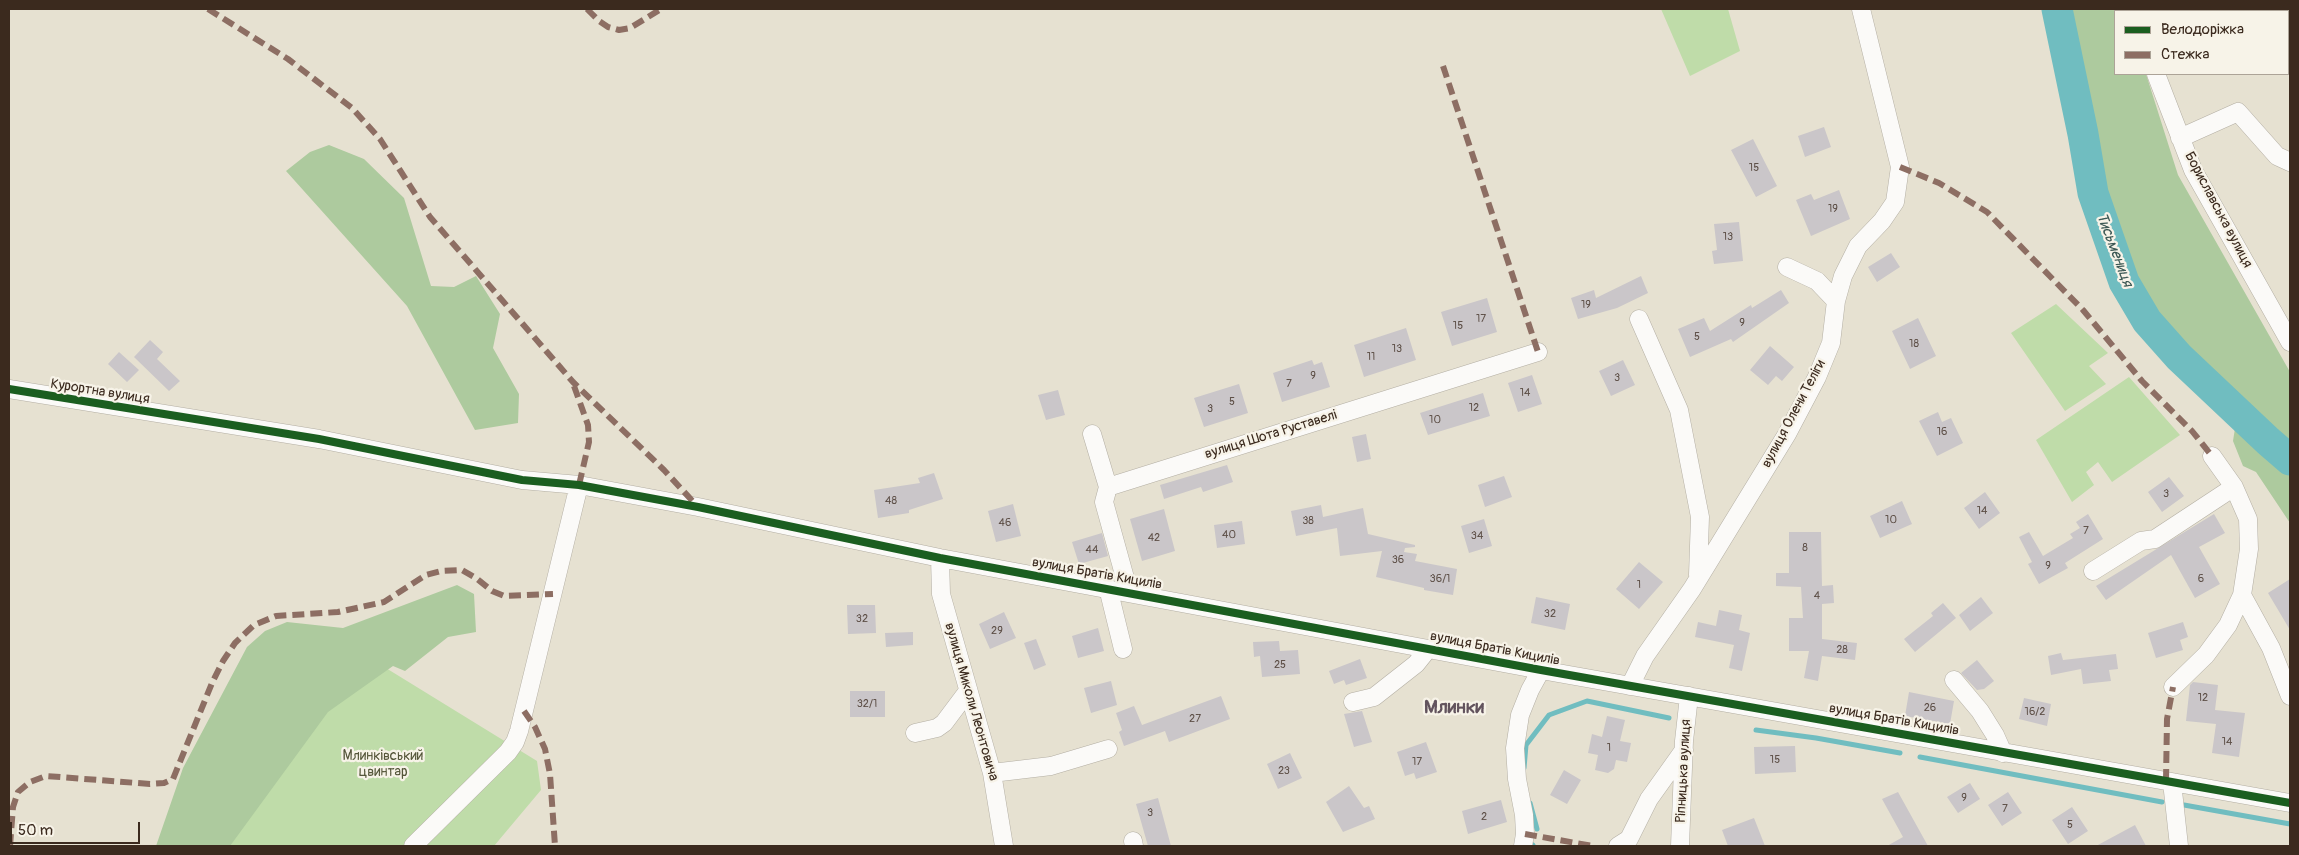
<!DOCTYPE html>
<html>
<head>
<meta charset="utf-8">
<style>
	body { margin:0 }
	#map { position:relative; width:2299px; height:855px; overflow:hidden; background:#e6e1d1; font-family:Pangolin,sans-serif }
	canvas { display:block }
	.frame { position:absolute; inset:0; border:10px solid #3b2a1e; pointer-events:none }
	.legend { position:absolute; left:2114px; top:10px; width:175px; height:65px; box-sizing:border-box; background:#f7f3e8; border:1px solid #aca397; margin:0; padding:6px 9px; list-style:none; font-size:15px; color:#3b2a1e }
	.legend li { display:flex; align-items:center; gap:10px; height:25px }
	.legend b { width:25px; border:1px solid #aca397 }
	.scale { position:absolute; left:10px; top:822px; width:130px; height:22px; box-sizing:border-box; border:2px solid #3b2a1e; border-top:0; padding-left:6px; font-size:15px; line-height:18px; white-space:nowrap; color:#3b2a1e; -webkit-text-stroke:4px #f7f3e8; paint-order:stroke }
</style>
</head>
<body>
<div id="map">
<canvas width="2299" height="855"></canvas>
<div class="frame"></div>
<ul class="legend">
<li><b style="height:6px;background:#1b5e20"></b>Велодоріжка</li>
<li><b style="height:6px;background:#8d6e63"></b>Стежка</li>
</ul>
<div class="scale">50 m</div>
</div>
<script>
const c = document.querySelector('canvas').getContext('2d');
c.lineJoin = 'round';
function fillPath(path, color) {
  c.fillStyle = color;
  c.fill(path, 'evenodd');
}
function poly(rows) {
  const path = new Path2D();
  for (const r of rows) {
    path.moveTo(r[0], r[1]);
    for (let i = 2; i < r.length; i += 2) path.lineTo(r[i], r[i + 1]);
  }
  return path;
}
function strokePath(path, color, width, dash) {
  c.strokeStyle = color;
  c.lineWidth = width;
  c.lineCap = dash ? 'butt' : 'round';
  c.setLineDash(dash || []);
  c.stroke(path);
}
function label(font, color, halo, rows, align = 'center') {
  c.font = font + ' Pangolin,sans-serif';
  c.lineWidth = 4.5;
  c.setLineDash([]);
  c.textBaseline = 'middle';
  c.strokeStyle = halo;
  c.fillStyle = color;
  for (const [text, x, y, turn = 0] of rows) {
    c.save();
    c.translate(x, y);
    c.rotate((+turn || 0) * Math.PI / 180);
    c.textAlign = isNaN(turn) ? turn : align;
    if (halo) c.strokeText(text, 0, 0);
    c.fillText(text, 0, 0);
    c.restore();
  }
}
fillPath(poly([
	[1661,9,1728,9,1740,51,1690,76],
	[2056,304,2108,353,2089,366,2106,384,2065,411,2011,333],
	[2129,377,2180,435,2112,482,2098,462,2086,472,2094,485,2072,502,2036,440],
	[381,665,537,761,541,790,494,846,224,846,328,696]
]), '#bfdca9');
fillPath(poly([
	[2067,9,2126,9,2126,11,2115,11,2115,74,2146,74,2178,175,2290,372,2290,446,2184,346,2155,313,2132,276,2105,192],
	[329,145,364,159,404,198,431,286,454,287,476,276,500,314,493,348,519,394,518,423,475,430,407,306,286,171,310,152],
	[2236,422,2290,469,2290,523,2256,472,2243,466,2233,441],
	[457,585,474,594,476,632,448,637,405,671,393,666,328,712,230,846,156,846,183,768,247,647,265,631,287,622,343,628]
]), '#adca9e');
strokePath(poly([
	[1756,730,1816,738,1900,753],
	[1920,757,2162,802],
	[1524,768,1526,745,1549,715,1587,701,1669,718],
	[1530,803,1537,829],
	[2184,805,2290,824],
	[1532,846,1533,845]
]), '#70bdc0', 5);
strokePath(poly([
	[2057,9,2083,134,2093,193,2124,282,2147,321,2179,357,2268,441,2290,460]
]), '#70bdc0', 31);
fillPath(poly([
	[1824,127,1831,147,1805,157,1798,136],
	[1753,139,1777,186,1756,197,1731,150],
	[1839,190,1850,219,1811,236,1796,200,1811,194,1814,200],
	[1739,222,1743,261,1714,264,1712,251,1717,250,1714,224],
	[1891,253,1900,267,1877,282,1868,267],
	[1641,276,1648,293,1617,308,1578,319,1571,298,1594,290,1596,298],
	[1781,290,1789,303,1733,342,1731,339,1690,357,1678,329,1704,318,1710,331,1751,305,1752,308],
	[1487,298,1497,332,1452,346,1441,312],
	[1918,318,1936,356,1910,369,1892,331],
	[1406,328,1416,360,1364,377,1354,345],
	[150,340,163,352,157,359,180,381,169,391,134,357],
	[1770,346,1794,367,1782,381,1776,376,1768,385,1750,370],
	[119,352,139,370,127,382,108,364],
	[1312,360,1314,365,1322,362,1330,387,1282,402,1273,373],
	[1623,360,1635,385,1611,396,1599,371],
	[1532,375,1542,404,1518,412,1508,383],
	[1239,384,1248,413,1204,427,1194,398],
	[1058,390,1065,415,1046,420,1038,395],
	[1483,393,1490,416,1428,435,1420,413],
	[1938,412,1942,422,1951,418,1963,443,1937,456,1919,421],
	[1366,434,1371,459,1357,462,1352,437],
	[1227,465,1233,482,1203,492,1201,487,1164,499,1160,485],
	[934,473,943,499,909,510,909,513,878,518,874,490,920,483,918,478],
	[1504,476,1512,497,1485,507,1478,485],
	[2169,477,2184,496,2162,512,2148,492],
	[1985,492,2000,513,1979,529,1964,508],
	[1902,501,1912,524,1880,538,1870,516],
	[1013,504,1021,536,996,542,988,511],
	[1321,505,1323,517,1363,508,1368,534,1415,545,1415,547,1405,548,1404,552,1417,554,1415,561,1457,569,1453,595,1424,590,1424,588,1376,577,1382,551,1340,556,1337,528,1296,536,1291,511],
	[1164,509,1175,551,1142,561,1130,519],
	[2088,514,2103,539,2065,563,2068,568,2039,584,2028,564,2032,562,2019,537,2029,532,2043,556,2073,538,2070,534,2080,528,2076,522],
	[2214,514,2225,533,2199,547,2220,584,2195,598,2171,555,2106,600,2096,586],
	[1484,519,1492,546,1469,553,1461,526],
	[1242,521,1245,544,1217,548,1214,525],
	[1789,532,1821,532,1822,586,1833,585,1834,603,1822,604,1822,639,1857,643,1855,660,1822,656,1818,681,1804,678,1809,651,1789,651,1789,618,1803,618,1801,587,1776,586,1776,573,1789,573],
	[1102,533,1108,556,1079,564,1072,542],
	[1639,562,1663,582,1639,609,1616,589],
	[2290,579,2290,630,2268,593],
	[1536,597,1570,604,1565,630,1531,623],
	[1981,597,1993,613,1970,631,1959,615],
	[1943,603,1956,618,1915,652,1904,639,1933,616,1931,613],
	[847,605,875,605,876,633,848,634],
	[1719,610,1742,615,1739,630,1750,633,1742,671,1729,668,1734,645,1695,637,1698,622,1716,626],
	[1004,612,1016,638,990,649,979,624],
	[2183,622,2188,637,2180,640,2183,650,2156,658,2148,633],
	[1098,628,1104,651,1078,658,1072,636],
	[913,632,913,645,886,647,885,633],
	[1036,639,1046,665,1034,670,1024,643],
	[1279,641,1280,651,1298,650,1300,674,1262,677,1260,656,1254,657,1253,642],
	[2061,653,2063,660,2116,654,2118,669,2109,670,2111,681,2083,684,2081,669,2051,675,2048,656],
	[1360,659,1367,678,1346,685,1344,680,1334,684,1329,671],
	[1977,660,1994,681,1984,689,1977,690,1961,673],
	[1111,681,1117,705,1091,713,1084,688],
	[2193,682,2218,685,2215,710,2245,713,2239,757,2212,753,2216,724,2186,721,2190,685],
	[850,691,885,691,885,717,850,717],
	[1909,692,1954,701,1950,724,1905,716],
	[1221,696,1230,719,1169,742,1165,731,1124,746,1119,732,1122,730,1116,713,1134,706,1142,725],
	[2024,698,2051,704,2047,726,2019,719],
	[1362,711,1372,742,1354,747,1344,714],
	[1607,716,1625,720,1620,741,1631,743,1627,762,1616,760,1614,769,1608,773,1595,770,1598,755,1588,753,1592,734,1602,737],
	[1426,742,1437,772,1416,779,1414,773,1405,776,1397,752],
	[1795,746,1796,772,1755,774,1754,747],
	[1290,753,1302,778,1278,789,1267,764],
	[1564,770,1581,780,1567,804,1550,795],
	[1970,783,1980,799,1958,813,1947,797],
	[1349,786,1364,808,1369,806,1375,819,1343,832,1326,802],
	[1898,792,1928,846,1887,846,1903,837,1882,799],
	[2008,792,2022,813,2002,826,1988,805],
	[1158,798,1171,846,1148,846,1136,804],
	[1501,800,1507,822,1468,834,1462,811],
	[2072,807,2088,831,2068,844,2052,820],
	[1754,818,1765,846,1728,846,1722,830],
	[2135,825,2146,846,2096,846]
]), '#cac6c9');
const minor = poly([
	[2134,9,2135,11],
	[2156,74,2193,170,2290,342],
	[2180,138,2238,112,2277,156,2290,162],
	[1787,267,1817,281,1836,301],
	[1639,319,1679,410,1700,517,1698,575],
	[9,389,319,439,522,480,579,485,698,507,940,558,1541,670,2290,803],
	[1092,434,1108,487],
	[2212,456,2234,487,2248,519,2249,549,2242,595,2271,648,2290,696],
	[940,558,941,594,992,773,1004,846],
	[2093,571,2141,541,2155,539,2234,487],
	[1108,588,1123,649],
	[1124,591,1125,578,1104,502,1108,487,1538,352],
	[1954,680,1980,711,1995,735,2003,753],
	[1630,686,1645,656,1692,589,1787,434,1817,377,1831,343,1836,301,1843,276,1858,246,1882,221,1895,202,1900,167,1861,9],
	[2173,687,2206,655,2228,625,2242,595],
	[1353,702,1374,697,1416,664,1428,649],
	[915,733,937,728,944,723,968,691],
	[992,773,1051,766,1108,749],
	[2172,782,2179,846],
	[1133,841,1134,846],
	[413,846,508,752,515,742,519,731,579,485],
	[1523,846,1525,834,1524,815,1517,779,1515,748,1520,715,1530,690,1541,670],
	[1618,846,1629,839,1649,799,1684,750],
	[1680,846,1684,741,1689,696]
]);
strokePath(minor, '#b3aea3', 19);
strokePath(minor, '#fbfaf8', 18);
strokePath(poly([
	[208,9,288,59,352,108,380,139,430,217,573,382,664,470,698,507],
	[587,9,599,21,608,27,619,30,630,28,661,9],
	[1443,66,1538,352],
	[1900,167,1939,183,1987,212,2083,310,2142,381,2192,431,2212,456],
	[574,386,588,425,589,442,579,485],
	[524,711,535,727,545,749,550,774,555,846],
	[2166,781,2167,719,2173,687],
	[1525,834,1593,846],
	[10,846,13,807,18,792,30,782,46,776,150,784,164,783,173,779,212,683,223,661,235,643,254,625,276,616,338,612,384,602,426,575,441,571,462,570,476,578,492,591,504,596,553,594]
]), '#8d6e63', 6, [12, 6]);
strokePath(poly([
	[9,389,319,439,522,480,579,485,698,507,940,558,1541,670,2290,803]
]), '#1b5e20', 8);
label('11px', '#5f5149', null, [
	["15",1754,168],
	["19",1833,209],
	["13",1728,237],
	["19",1586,305],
	["17",1481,319],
	["9",1742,323],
	["15",1458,326],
	["5",1697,337],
	["18",1914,344],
	["13",1397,349],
	["11",1371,357],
	["9",1313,376],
	["3",1617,378],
	["7",1289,384],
	["14",1525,393],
	["5",1232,402],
	["12",1474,408],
	["3",1210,409],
	["10",1435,420],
	["16",1942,432],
	["3",2166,494],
	["48",891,501],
	["14",1982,511],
	["10",1891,520],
	["38",1308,521],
	["46",1005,523],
	["7",2086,531],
	["40",1229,535],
	["34",1477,536],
	["42",1154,538],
	["8",1805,548],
	["44",1092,550],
	["36",1398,560],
	["9",2048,566],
	["36/1",1440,579],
	["6",2201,579],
	["1",1639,585],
	["4",1817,596],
	["32",1550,614],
	["32",862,619],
	["29",997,631],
	["28",1842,650],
	["25",1280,665],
	["12",2203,698],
	["32/1",867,704],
	["26",1930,708],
	["16/2",2035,712],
	["27",1195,719],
	["14",2227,742],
	["1",1609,748],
	["15",1775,760],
	["17",1417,762],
	["23",1284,771],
	["9",1964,798],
	["7",2005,809],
	["3",1150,813],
	["2",1484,817],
	["5",2070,825]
]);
label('14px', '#3b2a1e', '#f7f3e8', [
	["Бориславська вулиця",2218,210,62],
	["Курортна вулиця",100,392,9],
	["вулиця Олени Теліги",1794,414,-62],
	["вулиця Шота Руставелі",1271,435,-17],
	["вулиця Братів Кицилів",1097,574,10],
	["вулиця Братів Кицилів",1495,649,11],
	["вулиця Миколи Леонтовича",971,702,74],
	["вулиця Братів Кицилів",1894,720,10],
	["Ріпницька вулиця",1684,771,-87]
]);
label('14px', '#545539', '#f7f3e8', [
	["Млинківський",383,756],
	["цвинтар",383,772]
]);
label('italic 15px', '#3c5854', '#f7f3e8', [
	["Тисьмениця",2114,250,69]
]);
label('bold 19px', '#62535d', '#f7f3e8', [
	["Млинки",1454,708]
]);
</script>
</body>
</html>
